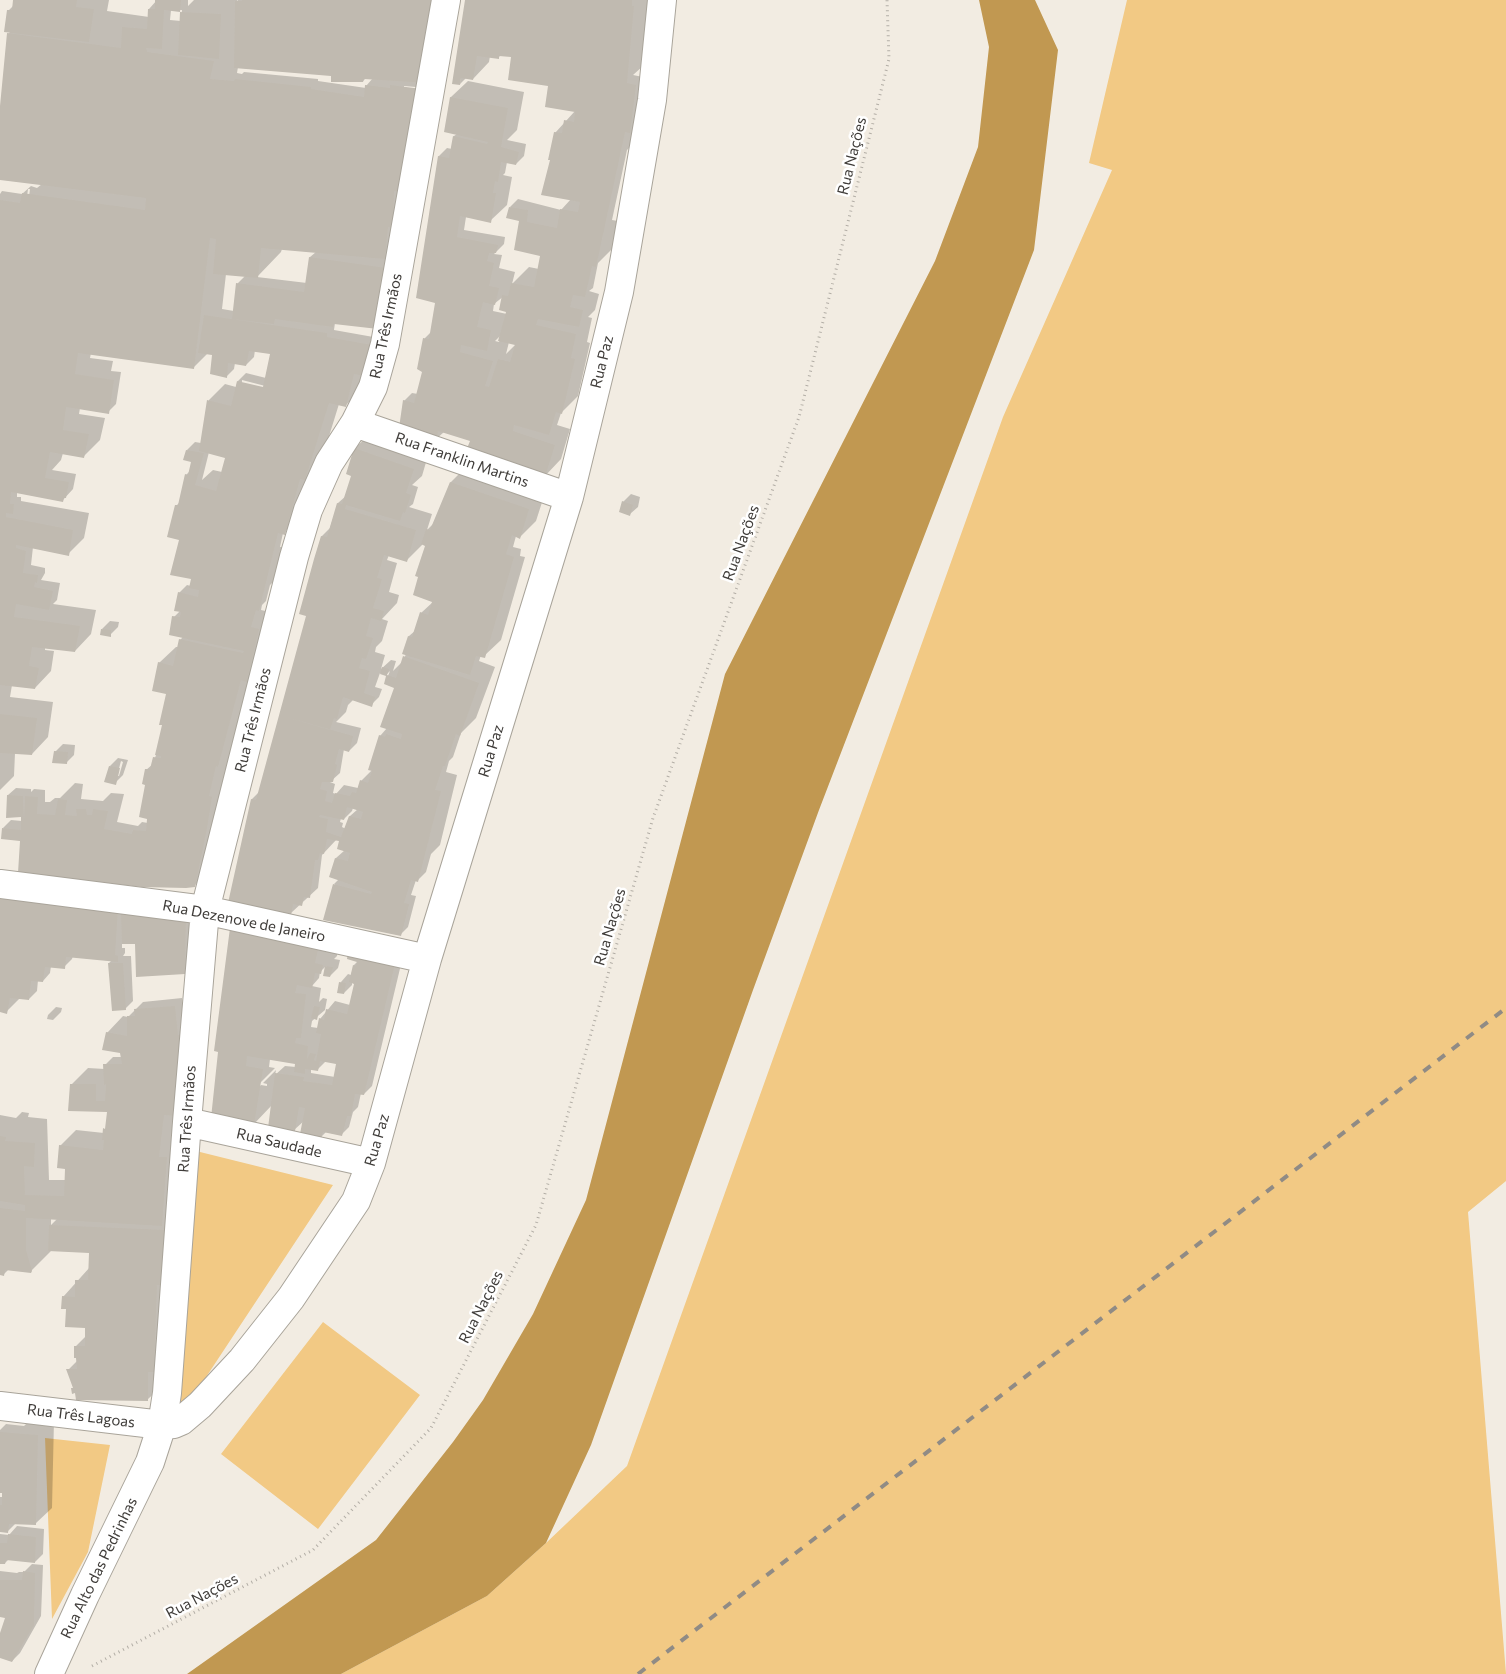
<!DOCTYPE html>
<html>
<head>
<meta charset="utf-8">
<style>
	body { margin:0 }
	canvas { display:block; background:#f2ece2 }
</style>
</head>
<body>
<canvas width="1506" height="1674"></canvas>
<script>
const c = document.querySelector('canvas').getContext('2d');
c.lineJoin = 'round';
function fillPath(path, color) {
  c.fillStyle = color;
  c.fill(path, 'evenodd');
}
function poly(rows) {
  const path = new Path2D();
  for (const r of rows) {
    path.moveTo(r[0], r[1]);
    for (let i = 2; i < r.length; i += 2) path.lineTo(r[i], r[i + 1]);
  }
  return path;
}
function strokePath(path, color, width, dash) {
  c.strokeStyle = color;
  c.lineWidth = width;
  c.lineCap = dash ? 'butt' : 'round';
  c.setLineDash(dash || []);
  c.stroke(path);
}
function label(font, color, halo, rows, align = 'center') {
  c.font = font + ' Commissioner,sans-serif';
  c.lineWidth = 5;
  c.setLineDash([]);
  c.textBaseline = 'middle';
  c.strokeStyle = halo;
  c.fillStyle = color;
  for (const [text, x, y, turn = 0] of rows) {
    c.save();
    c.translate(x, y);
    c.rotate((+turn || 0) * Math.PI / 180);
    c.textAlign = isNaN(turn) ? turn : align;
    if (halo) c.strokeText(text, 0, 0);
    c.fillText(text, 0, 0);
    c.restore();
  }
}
fillPath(poly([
	[1127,0,1506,0,1506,1181,1468,1212,1506,1674,341,1674,487,1596,546,1543,627,1466,1003,417,1112,170,1089,163],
	[196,1151,333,1185,177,1421],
	[323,1322,420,1395,318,1529,221,1454],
	[45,1438,110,1445,88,1552,52,1619]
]), '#f2c984');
fillPath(poly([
	[979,0,1035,0,1058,50,1034,250,819,810,753,990,591,1445,546,1543,487,1596,341,1674,187,1674,376,1540,453,1442,483,1400,533,1314,586,1200,725,674,935,261,978,147,989,47]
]), '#c19851');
fillPath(poly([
	[14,0,109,0,107,11,149,17,149,9,157,0,188,0,188,6,194,0,237,0,237,1,238,0,452,0,402,252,335,323,334,330,379,338,362,389,346,405,339,404,321,462,301,517,283,533,280,547,286,548,279,576,270,585,266,601,262,605,261,610,275,613,211,869,194,886,21,840,3,828,11,820,22,821,22,817,8,795,16,788,31,789,31,792,34,789,45,790,45,802,50,802,55,798,60,798,75,783,83,784,81,799,103,801,111,793,124,794,117,822,138,826,142,822,148,823,146,770,153,764,156,755,163,724,167,693,159,663,176,647,179,647,180,640,183,637,174,617,180,611,179,593,187,585,191,586,192,580,181,539,176,506,180,502,186,475,190,471,192,461,187,450,195,442,201,443,209,400,225,384,236,387,238,381,246,373,266,378,272,352,255,350,254,357,246,365,235,363,234,369,226,377,214,354,208,353,193,368,91,353,90,358,113,361,111,371,121,372,116,404,108,412,80,408,79,414,105,418,100,440,83,457,63,453,61,460,52,470,76,474,73,489,62,501,17,492,17,497,21,497,21,501,89,513,84,538,68,554,33,547,31,565,45,568,45,573,41,580,60,583,57,600,53,604,96,610,91,634,75,651,45,647,45,650,54,651,51,671,35,688,12,685,10,697,53,702,48,737,32,754,15,753,14,776,0,790,0,194,2,191,22,194,31,186,37,188,42,184,0,179,0,115,8,34,11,31,8,11,14,5],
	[171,10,182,10,181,21,170,20],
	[238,67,332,75,363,81,366,78,373,78,366,86,366,88,318,81,318,79,244,72,242,74,237,73],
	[404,86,428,88,428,91,404,88],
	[28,189,30,189,27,212,25,212],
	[282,249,316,252,310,257,307,283,257,277,281,252],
	[226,274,245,276,238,283,234,311,222,309],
	[242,380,273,388,272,390,242,383],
	[209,452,226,457,222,472,213,470,202,480],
	[466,0,649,0,643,66,633,75,643,77,635,142,627,150,612,220,618,221,612,249,598,263,593,288,589,291,599,294,595,310,588,317,592,318,587,342,590,343,578,396,561,413,557,425,570,429,561,459,545,476,471,440,444,432,435,440,404,401,412,393,418,394,424,371,425,338,432,331,437,302,439,156,447,148,452,149,454,136,457,134,446,131,451,97,468,81,524,92,517,130,507,140,526,144,524,156,516,164,507,162,505,173,503,175,512,177,507,205,490,221,466,217,464,230,505,237,504,244,494,254,502,255,499,268,515,272,512,284,529,267,539,269,541,256,521,221,510,207,518,199,561,210,571,199,551,158,555,133,575,111,550,85,512,55,501,55,499,57,490,56,489,62,473,79,467,77,460,84],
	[504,296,507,314,493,311,494,304],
	[502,334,499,342,495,341],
	[509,342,516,344,506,354],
	[372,432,429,452,422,476,412,485,418,487,413,504,409,507,432,514,427,530,434,523,451,482,467,466,545,493,536,521,520,537,516,536,513,547,521,549,520,556,525,557,501,640,484,656,481,655,479,661,495,667,476,718,461,733,453,757,449,761,446,772,457,775,440,845,431,854,426,872,418,880,416,880,411,895,416,896,408,927,400,935,334,884,339,879,330,877,336,858,345,850,341,840,337,839,322,855,318,888,291,913,229,902,252,799,259,792,308,616,322,536,330,528,338,503,347,495,354,475,347,473,355,448],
	[423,544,426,546,434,601,421,613,416,630,409,636,406,654,403,661,393,671,396,661,391,660,381,669,385,655,375,652,376,647,382,641,388,621,382,619,397,603,399,595,389,592,397,563,387,560,389,555,407,560],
	[390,671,385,683,396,687,387,728,380,736,372,770,361,781,358,788,344,785,336,794,333,793,335,784,330,782,340,773,344,749,349,751,357,743,361,728,336,722,346,712,348,705,353,700,371,705,379,697,382,689,375,687,380,673,386,675],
	[353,808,358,809,350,816,346,829,342,827,343,823,340,822,341,818,344,819,352,811],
	[631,494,640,497,638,507,630,514,620,511,623,502],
	[110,621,119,622,118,627,110,635,102,629],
	[63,744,75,745,74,755,66,763,55,752],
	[118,758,128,760,123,775,115,783,110,766],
	[121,761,123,762,119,776,117,776],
	[0,890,202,896,193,965,185,973,137,944,122,943,122,948,125,948,125,953,123,956,131,956,133,1001,125,1009,109,963,112,960,73,956,72,959,64,967,51,966,50,973,43,981,38,980,37,991,29,999,20,998,6,1012,0,1011],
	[231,928,338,949,337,956,334,959,340,960,338,968,330,976,326,966,320,972,319,978,312,986,321,988,319,1002,323,998,327,999,325,1010,312,1021,311,1027,318,1028,320,1019,335,1001,350,1005,355,983,352,982,352,985,344,993,341,982,348,974,351,975,354,965,358,961,403,956,372,1086,364,1094,361,1093,358,1107,353,1112,349,1127,341,1135,326,1132,321,1137,304,1121,294,1130,272,1105,254,1124,213,1117],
	[270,1059,296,1063,296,1067,285,1066,275,1075,276,1070,263,1083,267,1084,267,1086,261,1085,259,1087,260,1083,275,1068,269,1067],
	[326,1061,338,1063,335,1077,311,1073,311,1068,317,1070],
	[182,998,184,1019,164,1384,147,1400,74,1387,68,1370,78,1360,75,1347,86,1336,86,1327,67,1310,63,1297,90,1267,91,1252,52,1250,30,1272,9,1269,4,1274,0,1274,0,1115,16,1118,22,1112,29,1113,28,1117,47,1119,49,1180,66,1180,66,1168,60,1146,76,1130,104,1133,107,1126,109,1111,71,1085,88,1068,105,1069,105,1065,113,1057,122,1057,121,1052,107,1033,123,1016,128,1017,143,1002],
	[51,1219,57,1219,51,1225],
	[56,1007,62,1008,61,1012,53,1020,47,1019,48,1015],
	[33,1417,54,1420,52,1508,35,1524,16,1523,7,1532,0,1531,0,1497,4,1497,4,1492,0,1492,0,1424,0,1430,6,1424,24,1426],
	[17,1526,44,1529,43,1554,35,1562,9,1559,5,1563,0,1562,0,1534,9,1535],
	[32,1564,43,1565,41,1616,20,1653,12,1661,0,1656,0,1636,7,1617,0,1616,0,1571,17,1573,19,1572,24,1572]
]), '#0003');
fillPath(poly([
	[13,0,77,0,76,7,94,9,89,42,4,32,7,10,12,10],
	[155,0,181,0,180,12,164,10,162,49,146,48,147,52,214,61,210,79,234,81,235,79,311,87,311,89,364,97,365,85,390,88,390,85,422,89,400,192,394,191,393,228,388,227,385,259,261,248,258,278,213,274,216,239,210,238,194,369,78,353,75,374,114,380,109,414,66,407,63,430,89,434,84,458,50,452,45,478,69,482,66,498,64,498,63,502,11,492,10,504,14,504,13,514,6,513,6,517,73,530,69,556,16,545,16,548,26,551,23,573,38,575,37,583,35,582,34,587,53,591,49,610,16,604,14,617,80,626,75,652,32,647,29,666,39,668,35,689,0,685,0,200,20,203,22,193,145,210,146,198,0,180,0,106,7,33,121,48,122,27,147,29,148,9,155,9],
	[242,0,438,0,428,83,364,79,363,82,331,82,331,76,234,68,235,1,242,1],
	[465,0,632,0,632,6,634,6,627,83,636,85,630,133,625,132,596,267,592,266,585,297,573,295,570,307,583,310,579,327,538,319,536,325,576,334,571,358,575,359,562,414,556,412,549,435,514,425,513,431,555,445,545,477,466,451,470,441,438,431,436,442,399,428,403,400,414,403,422,372,417,369,423,338,429,339,435,303,416,298,438,156,449,158,453,136,487,144,488,142,444,132,450,97,508,108,501,147,519,152,516,165,501,162,498,182,495,181,493,193,496,193,491,223,460,216,457,237,498,245,496,253,489,253,487,261,494,263,489,286,499,288,495,305,483,302,477,327,491,330,487,351,461,345,460,352,493,361,485,386,489,387,498,359,510,362,515,345,498,341,506,312,499,310,502,295,508,296,511,283,534,287,540,256,514,250,519,221,506,218,509,207,528,210,527,222,557,228,560,209,578,212,580,202,541,195,550,160,548,160,554,132,562,133,564,120,574,122,575,112,545,107,548,86,508,80,511,57,499,56,499,59,477,56,473,80,461,78,460,85,452,84],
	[180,12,221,14,219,59,178,55],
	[309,257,386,268,378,329,334,324,333,327,275,319,274,324,232,319,236,283,304,292],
	[204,315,327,333,327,337,372,345,365,376,354,374,346,407,329,403,305,480,300,479,285,535,278,533,259,611,256,610,251,627,259,629,247,682,241,680,218,767,216,766,209,796,212,797,207,828,195,887,186,888,142,887,18,873,20,841,1,839,2,828,21,830,21,817,6,818,7,795,23,796,24,821,25,796,38,797,37,814,55,815,58,799,67,800,65,815,77,816,76,809,86,809,87,815,92,815,93,809,108,811,104,829,132,834,133,830,146,831,147,819,139,817,145,785,142,784,145,769,150,769,153,757,161,758,161,756,155,755,162,725,159,725,166,694,152,691,158,662,173,666,179,639,243,653,244,651,169,635,172,616,180,617,181,612,174,611,178,592,198,597,199,590,189,588,191,579,170,575,179,540,167,537,175,505,178,505,185,474,188,475,191,462,183,460,186,450,204,453,195,485,216,491,225,458,199,451,207,400,231,406,237,381,263,387,270,354,249,351,246,366,228,363,227,378,210,374,212,355,198,353],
	[354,448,414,469,406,493,411,495,405,513,403,512,400,521,346,505,345,509,416,530,407,562,384,555,377,578,382,579,373,608,384,611,381,621,371,618,366,636,373,638,366,659,362,658,359,668,370,671,364,693,375,697,372,707,343,697,337,719,334,718,330,730,286,717,353,736,349,752,339,749,335,764,337,765,333,782,322,782,320,789,327,791,325,801,332,803,335,793,350,796,352,792,356,793,360,780,368,783,372,771,368,770,379,735,385,737,386,734,401,739,402,734,380,727,394,688,384,684,386,676,380,674,382,667,389,669,387,675,396,678,403,656,479,683,460,736,456,734,445,766,443,766,435,790,441,791,418,882,411,880,404,903,409,904,401,936,323,920,333,884,371,894,372,892,329,877,335,858,348,861,350,853,337,849,339,841,327,839,324,854,320,853,318,860,315,860,310,898,304,897,302,906,293,904,291,915,228,903,251,799,256,800,306,616,299,614,314,559,321,536,327,537,337,503,342,504,351,476,346,474],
	[347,807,363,812,361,819,349,816,341,837,326,832,328,819,319,817,320,815,344,820],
	[450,482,529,509,520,539,512,535,506,554,514,557,485,658,476,656,470,675,402,654,408,636,412,637,420,612,428,615,432,602,413,595,418,577,415,576,425,546,421,544,426,529,430,530],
	[622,501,633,505,630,516,619,512],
	[101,629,111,630,111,637,100,635],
	[0,714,37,718,32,755,0,753],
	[54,751,68,752,67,764,52,763],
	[109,766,120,768,116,785,104,782],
	[0,898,118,909,115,955,118,956,118,962,66,957,65,969,45,967,43,982,31,981,29,1000,10,998,7,1014,0,1012],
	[186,912,185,974,136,977,135,944,122,944,121,913],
	[230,928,319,945,315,963,323,965,321,974,315,973,312,988,297,985,295,993,306,994,301,1038,296,1038,295,1043,308,1046,307,1059,310,1053,316,1054,314,1060,316,1061,321,1034,316,1033,319,1018,324,1020,326,1009,347,1014,354,984,349,982,353,965,356,966,357,962,347,959,348,952,395,964,364,1095,355,1094,351,1116,347,1116,342,1136,323,1132,321,1138,300,1134,305,1108,299,1107,295,1131,268,1128,275,1073,304,1077,303,1081,332,1085,336,1064,320,1061,318,1071,305,1069,305,1074,294,1072,295,1064,247,1056,246,1066,263,1069,254,1125,211,1118,218,1052,214,1051],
	[108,963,123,963,126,1010,112,1011],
	[325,966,333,967,330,977,323,976],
	[339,982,346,983,344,994,337,993],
	[175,1006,178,1035,180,1035,178,1116,164,1115,159,1157,167,1157,162,1226,26,1218,26,1250,32,1271,31,1273,5,1270,4,1276,0,1275,0,1208,25,1211,25,1205,0,1201,0,1136,6,1137,5,1141,35,1143,34,1167,24,1166,25,1195,64,1196,65,1169,57,1168,59,1145,103,1150,104,1140,102,1140,103,1128,105,1129,107,1112,68,1111,70,1084,96,1084,96,1101,105,1101,106,1084,104,1085,103,1064,122,1064,120,1053,102,1050,106,1032,127,1036,127,1016,135,1016,134,1009],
	[314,1006,320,1007,317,1020,311,1018],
	[49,1225,165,1230,161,1285,157,1285,154,1372,148,1372,148,1401,76,1400,75,1393,72,1394,71,1388,73,1388,66,1369,77,1369,76,1358,74,1358,74,1346,85,1346,85,1328,65,1327,66,1309,61,1309,62,1296,75,1297,75,1280,88,1280,89,1253,48,1251],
	[0,1432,38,1435,36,1525,9,1524,8,1533,0,1532,0,1505,2,1505,2,1493,0,1493],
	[8,1534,36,1537,35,1563,6,1560,5,1564,0,1564,0,1543,7,1543],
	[23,1571,35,1573,34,1625,12,1662,0,1658,0,1633,5,1618,0,1617,0,1580,22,1580]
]), '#c0bab0');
const street = poly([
	[355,423,569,497],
	[0,884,205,910,427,959],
	[187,1122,371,1163],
	[0,1406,162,1425,174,1424,181,1421,200,1405,242,1360,291,1298,356,1201,371,1163,427,959,569,497,619,292,652,100,662,0],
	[49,1674,85,1595,150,1462,162,1425,167,1393,187,1122,205,910,294,557,308,510,329,463,355,423,373,387,385,344,446,0]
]);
strokePath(street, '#a9a49a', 30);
strokePath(poly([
	[92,1666,313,1550,431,1428,536,1225,653,818,799,417,889,59,887,0]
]), '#b3aea6', 3, [1, 4]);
strokePath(street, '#fff', 28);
strokePath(poly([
	[638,1674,1506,1008]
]), '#908b85', 4, [9, 9]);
label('15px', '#3f3c39', '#fff', [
	["Rua Nações",852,156,-76],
	["Rua Três Irmãos",386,326,-78],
	["Rua Paz",602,362,-76],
	["Rua Franklin Martins",462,460,19],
	["Rua Nações",741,543,-70],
	["Rua Três Irmãos",253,720,-76],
	["Rua Paz",491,751,-73],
	["Rua Dezenove de Janeiro",244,921,11],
	["Rua Nações",610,927,-74],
	["Rua Três Irmãos",187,1119,-86],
	["Rua Paz",377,1140,-74],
	["Rua Saudade",279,1143,13],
	["Rua Nações",481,1307,-63],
	["Rua Três Lagoas",81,1416,7],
	["Rua Alto das Pedrinhas",99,1568,-64],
	["Rua Nações",202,1596,-28]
]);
</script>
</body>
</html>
